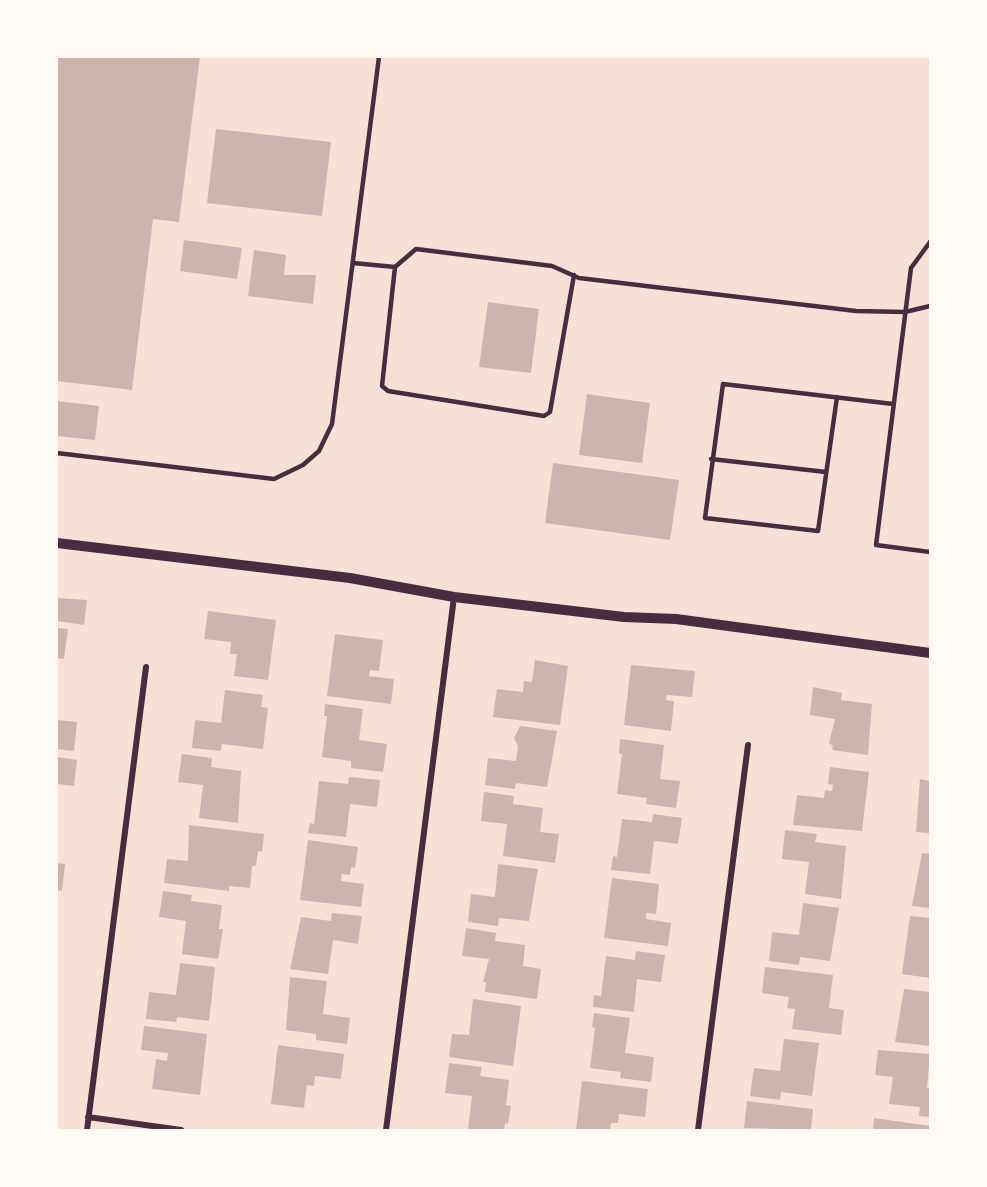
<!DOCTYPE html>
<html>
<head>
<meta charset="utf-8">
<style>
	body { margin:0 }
	#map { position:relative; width:987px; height:1187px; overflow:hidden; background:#f7e1d7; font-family:"DejaVu Sans",sans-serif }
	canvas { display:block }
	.frame { position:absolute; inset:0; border:58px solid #fffaf5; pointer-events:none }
</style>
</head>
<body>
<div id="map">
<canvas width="987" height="1187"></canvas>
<div class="frame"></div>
</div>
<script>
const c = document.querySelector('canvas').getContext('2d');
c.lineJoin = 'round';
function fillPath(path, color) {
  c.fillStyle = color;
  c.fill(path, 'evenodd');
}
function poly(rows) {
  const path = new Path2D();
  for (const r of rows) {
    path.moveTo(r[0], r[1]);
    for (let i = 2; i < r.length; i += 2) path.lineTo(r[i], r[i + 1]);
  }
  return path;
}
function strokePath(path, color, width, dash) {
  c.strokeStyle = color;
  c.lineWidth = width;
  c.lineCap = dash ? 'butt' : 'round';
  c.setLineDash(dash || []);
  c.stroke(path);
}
fillPath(poly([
	[57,57,200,57,179,222,153,219,132,390,57,381],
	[216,129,331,142,322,216,207,203],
	[184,240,242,248,237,279,180,271],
	[254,250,286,255,284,275,316,275,313,304,248,296],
	[488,302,539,309,531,373,479,367],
	[587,394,650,403,642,463,579,455],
	[57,401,99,406,95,440,57,436],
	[553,463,679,480,670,540,545,523],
	[57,598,87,600,84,625,57,621],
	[208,611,276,620,268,680,234,676,237,654,230,654,231,642,204,639],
	[57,628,68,629,64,659,57,658],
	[335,634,383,640,379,671,370,670,369,676,394,679,391,704,327,696],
	[535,660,568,666,560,725,493,717,497,689,523,692,524,681,532,682],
	[631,665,695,671,692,697,667,695,666,700,674,701,671,731,624,725],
	[813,687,842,693,841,700,872,704,868,755,832,750,833,746,829,743,835,719,810,715],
	[225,690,263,695,261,707,268,708,263,749,222,744,221,751,192,748,195,720,221,723],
	[325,704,363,709,359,740,387,744,383,772,351,768,351,761,322,757,327,716,324,716],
	[57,720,77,722,74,751,57,749],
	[520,726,557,731,547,787,516,783,515,789,485,785,488,758,516,761,518,746,514,738],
	[620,739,664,745,660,779,680,781,676,808,646,804,647,798,617,794,622,754,619,753],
	[182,754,212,758,211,767,241,771,238,823,199,818,203,785,178,782],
	[57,757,77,760,74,786,57,784],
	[830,767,869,772,862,831,793,825,797,795,824,798,825,790,832,791,833,785,828,784],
	[349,777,380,780,377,807,350,804,346,837,308,833,310,823,314,824,319,781,348,784],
	[920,779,930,781,930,833,916,832],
	[484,792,514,796,513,804,543,808,540,832,559,834,555,863,503,856,507,824,481,821],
	[653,814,682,818,678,844,654,841,650,874,611,870,613,856,617,857,622,819,652,822],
	[189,825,264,834,262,852,258,851,256,866,252,866,250,888,229,886,229,891,164,883,167,859,188,861],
	[785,830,817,834,815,842,846,846,841,899,805,894,809,862,782,859],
	[308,840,358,847,355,868,351,867,350,875,342,874,341,881,364,884,361,907,300,900],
	[922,853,930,854,930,908,912,906],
	[57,863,65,864,62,891,57,890],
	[498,864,538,869,529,921,499,918,498,926,468,922,471,894,495,897],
	[612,878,659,884,656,914,646,913,646,919,671,923,668,946,604,938],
	[163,891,192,895,191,901,222,905,219,929,223,929,218,959,182,954,186,921,159,917],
	[803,903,839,908,830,961,800,957,799,965,769,961,772,932,799,935],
	[332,913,362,916,358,944,333,940,328,974,290,969,301,917,331,921],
	[910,916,930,918,930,978,902,974],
	[466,928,496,933,495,941,525,945,523,966,541,969,537,999,485,992,486,982,483,982,489,959,462,956],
	[636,951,665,955,661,982,637,979,634,1012,593,1007,594,995,601,996,606,956,635,960],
	[180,963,215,967,209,1021,177,1017,176,1022,146,1019,149,992,176,995],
	[765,967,833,975,829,1008,844,1010,841,1035,792,1029,795,1009,787,1008,789,997,762,993],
	[290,977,327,981,323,1014,350,1018,347,1044,316,1040,316,1034,286,1030],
	[904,989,930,992,930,1046,895,1042],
	[473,999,521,1006,513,1066,449,1057,452,1034,469,1035],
	[594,1013,630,1018,625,1053,654,1057,651,1082,620,1078,621,1072,590,1068,595,1028,592,1027],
	[144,1026,207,1034,200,1095,152,1089,156,1059,167,1061,168,1053,141,1050],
	[784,1039,819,1043,812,1096,781,1092,780,1100,750,1096,754,1068,780,1071],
	[278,1045,344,1054,341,1079,315,1076,314,1086,307,1085,304,1108,271,1104],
	[878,1050,930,1054,927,1088,930,1088,930,1117,919,1116,920,1107,889,1104,893,1077,875,1075],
	[449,1063,482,1067,480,1076,509,1080,506,1105,511,1106,508,1124,505,1123,504,1130,468,1129,472,1096,445,1093],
	[582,1081,648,1089,645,1117,619,1114,618,1123,611,1123,610,1130,576,1130],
	[747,1101,813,1109,811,1130,744,1128],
	[874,1118,930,1126,930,1130,873,1130]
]), '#ccb4b1');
strokePath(poly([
	[930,242,911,268,876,545,930,552],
	[353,263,395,267,416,249,552,266,579,278,856,311,905,312,930,306],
	[395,267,382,386,388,391,544,416,550,412,574,275],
	[837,397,818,531,705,518,723,384,893,404],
	[57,453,274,479,303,465,319,451,332,424,379,57],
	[711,459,826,472]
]), '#4a2c40', 4.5);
strokePath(poly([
	[88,1117,181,1130],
	[87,1130,146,667],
	[386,1130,454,597],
	[698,1130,748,745]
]), '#4a2c40', 6);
strokePath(poly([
	[57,543,350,578,454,597,624,617,676,619,930,653]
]), '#4a2c40', 10);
</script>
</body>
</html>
